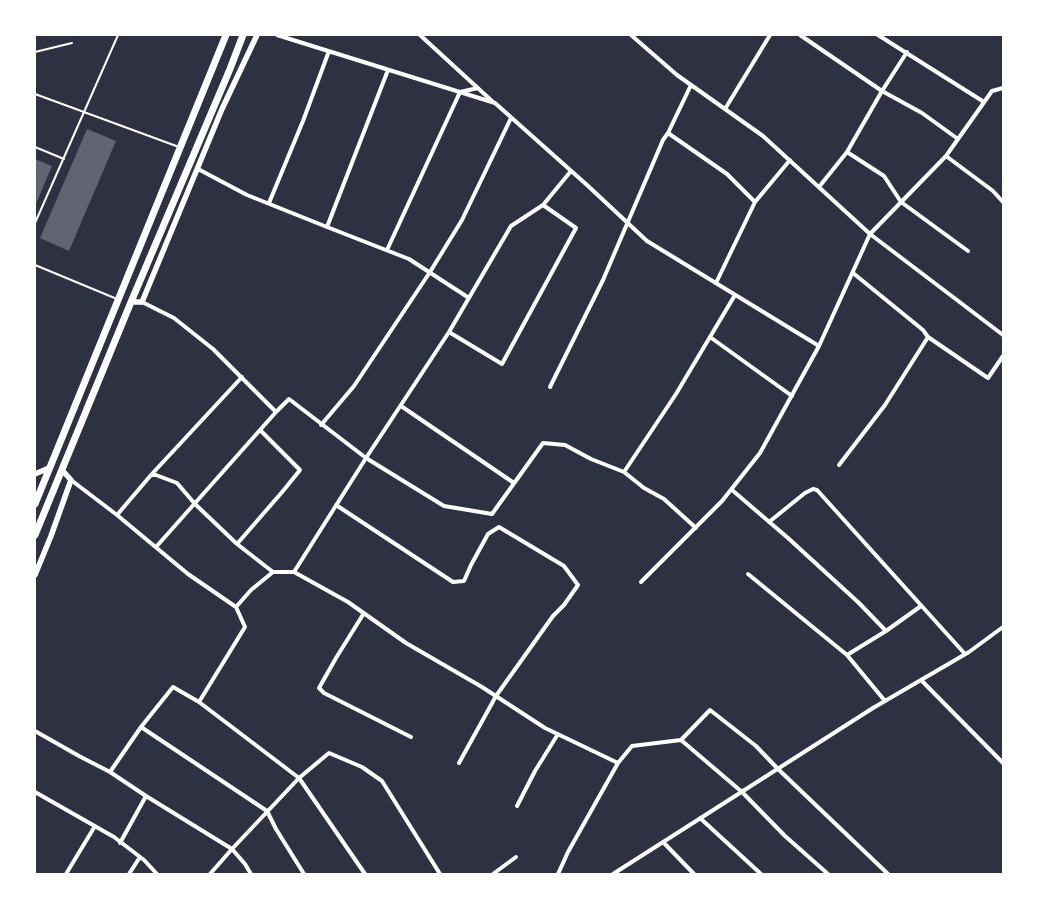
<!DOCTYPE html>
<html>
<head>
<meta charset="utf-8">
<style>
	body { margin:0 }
	#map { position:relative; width:1038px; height:909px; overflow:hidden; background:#2d3142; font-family:Georgia,serif }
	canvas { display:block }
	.frame { position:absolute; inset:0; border:36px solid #fff; pointer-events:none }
</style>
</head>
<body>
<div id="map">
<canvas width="1038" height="909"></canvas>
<div class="frame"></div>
</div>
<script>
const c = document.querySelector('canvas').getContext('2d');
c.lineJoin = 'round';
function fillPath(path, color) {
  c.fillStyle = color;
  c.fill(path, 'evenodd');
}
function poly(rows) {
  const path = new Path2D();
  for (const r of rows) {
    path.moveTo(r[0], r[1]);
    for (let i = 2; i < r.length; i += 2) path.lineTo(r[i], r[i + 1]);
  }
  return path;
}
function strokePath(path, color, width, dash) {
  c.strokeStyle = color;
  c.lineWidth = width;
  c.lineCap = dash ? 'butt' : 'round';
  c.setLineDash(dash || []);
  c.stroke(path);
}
fillPath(poly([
	[87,129,116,141,69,251,40,238],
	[35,159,52,166,35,206]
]), '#626471');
strokePath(poly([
	[35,52,72,43],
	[35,94,179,147],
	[35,147,64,159],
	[35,223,118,35],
	[35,265,117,299]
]), '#fff', 2);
strokePath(poly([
	[277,35,495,103,587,185,647,241,819,346,870,234,946,156],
	[420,35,493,102],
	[631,35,677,75,763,136,870,234,1003,335],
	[800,35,882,91,922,113,958,139],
	[878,35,984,102],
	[1003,88,992,91,946,156,993,191,1003,202],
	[725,109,770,35],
	[668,133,727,174,755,202],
	[847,152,884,176,901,202,968,251],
	[198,169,247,195,327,227,409,259,469,298],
	[571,171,543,205,511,226,449,332,366,458,294,572,348,602,406,643,482,687,545,728,618,763,632,746,681,740,742,792,785,836,828,874],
	[819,187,847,152,882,91,907,52],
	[269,203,303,121,329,51],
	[327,227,388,70],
	[387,250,460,92,478,88],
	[853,273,923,330,928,337,988,378,1003,356],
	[716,283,755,202,790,160],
	[142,302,174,318,213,349,276,412,289,399,366,458,444,506,492,514,543,443,565,445,591,459,624,472,644,488,664,499,696,528],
	[449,332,502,364,576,228,543,205],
	[710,337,792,396],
	[550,387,603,280,663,140,668,133,691,85],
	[401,406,514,483],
	[321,425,354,386,430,272,462,220,511,118],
	[839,465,885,405,928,337],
	[624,472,676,394,735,295],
	[151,475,242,377],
	[71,480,117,515,188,574,236,607,251,590,273,572,294,572],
	[732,490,788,538,859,603,886,631,921,606],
	[336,505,453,582,464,581,471,565,488,534,499,527,564,566,578,585,564,605,553,616,496,696,459,763],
	[117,515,151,475,156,475,177,483,195,504,237,544,273,572],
	[769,522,805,493,813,489,817,490,965,654],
	[237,544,283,491,300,470,260,430],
	[156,547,276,412],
	[748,574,847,655],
	[641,582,722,501,760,453,819,346],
	[236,607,245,627,199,702,173,687,141,727,267,811,276,829,304,874],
	[364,613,336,658,319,688,324,693,411,737],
	[921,680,1003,763],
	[885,701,847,655,886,631],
	[199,702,299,778,329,753,362,767,382,781,440,874],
	[35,731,79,756,110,772],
	[681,740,710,710,756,746,778,769,888,874],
	[35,792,114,837,144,860,157,874],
	[146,796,232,849,245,864,251,874],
	[517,806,535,771,558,734],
	[700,818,761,874],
	[663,842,694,874],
	[120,843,146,796,110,772,141,727],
	[66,874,95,826],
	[129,874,140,857],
	[210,874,232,849,299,778,365,874],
	[493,874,516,857],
	[558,874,568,852,618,763],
	[613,874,873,708,969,652,1003,627]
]), '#fff', 4);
strokePath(poly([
	[131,302,142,302,222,109,257,35],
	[35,474,49,468],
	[35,575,51,536,71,480,62,470]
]), '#fff', 5.5);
strokePath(poly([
	[35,504,226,35],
	[35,535,131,302,230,69,243,35]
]), '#fff', 7);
</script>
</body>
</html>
